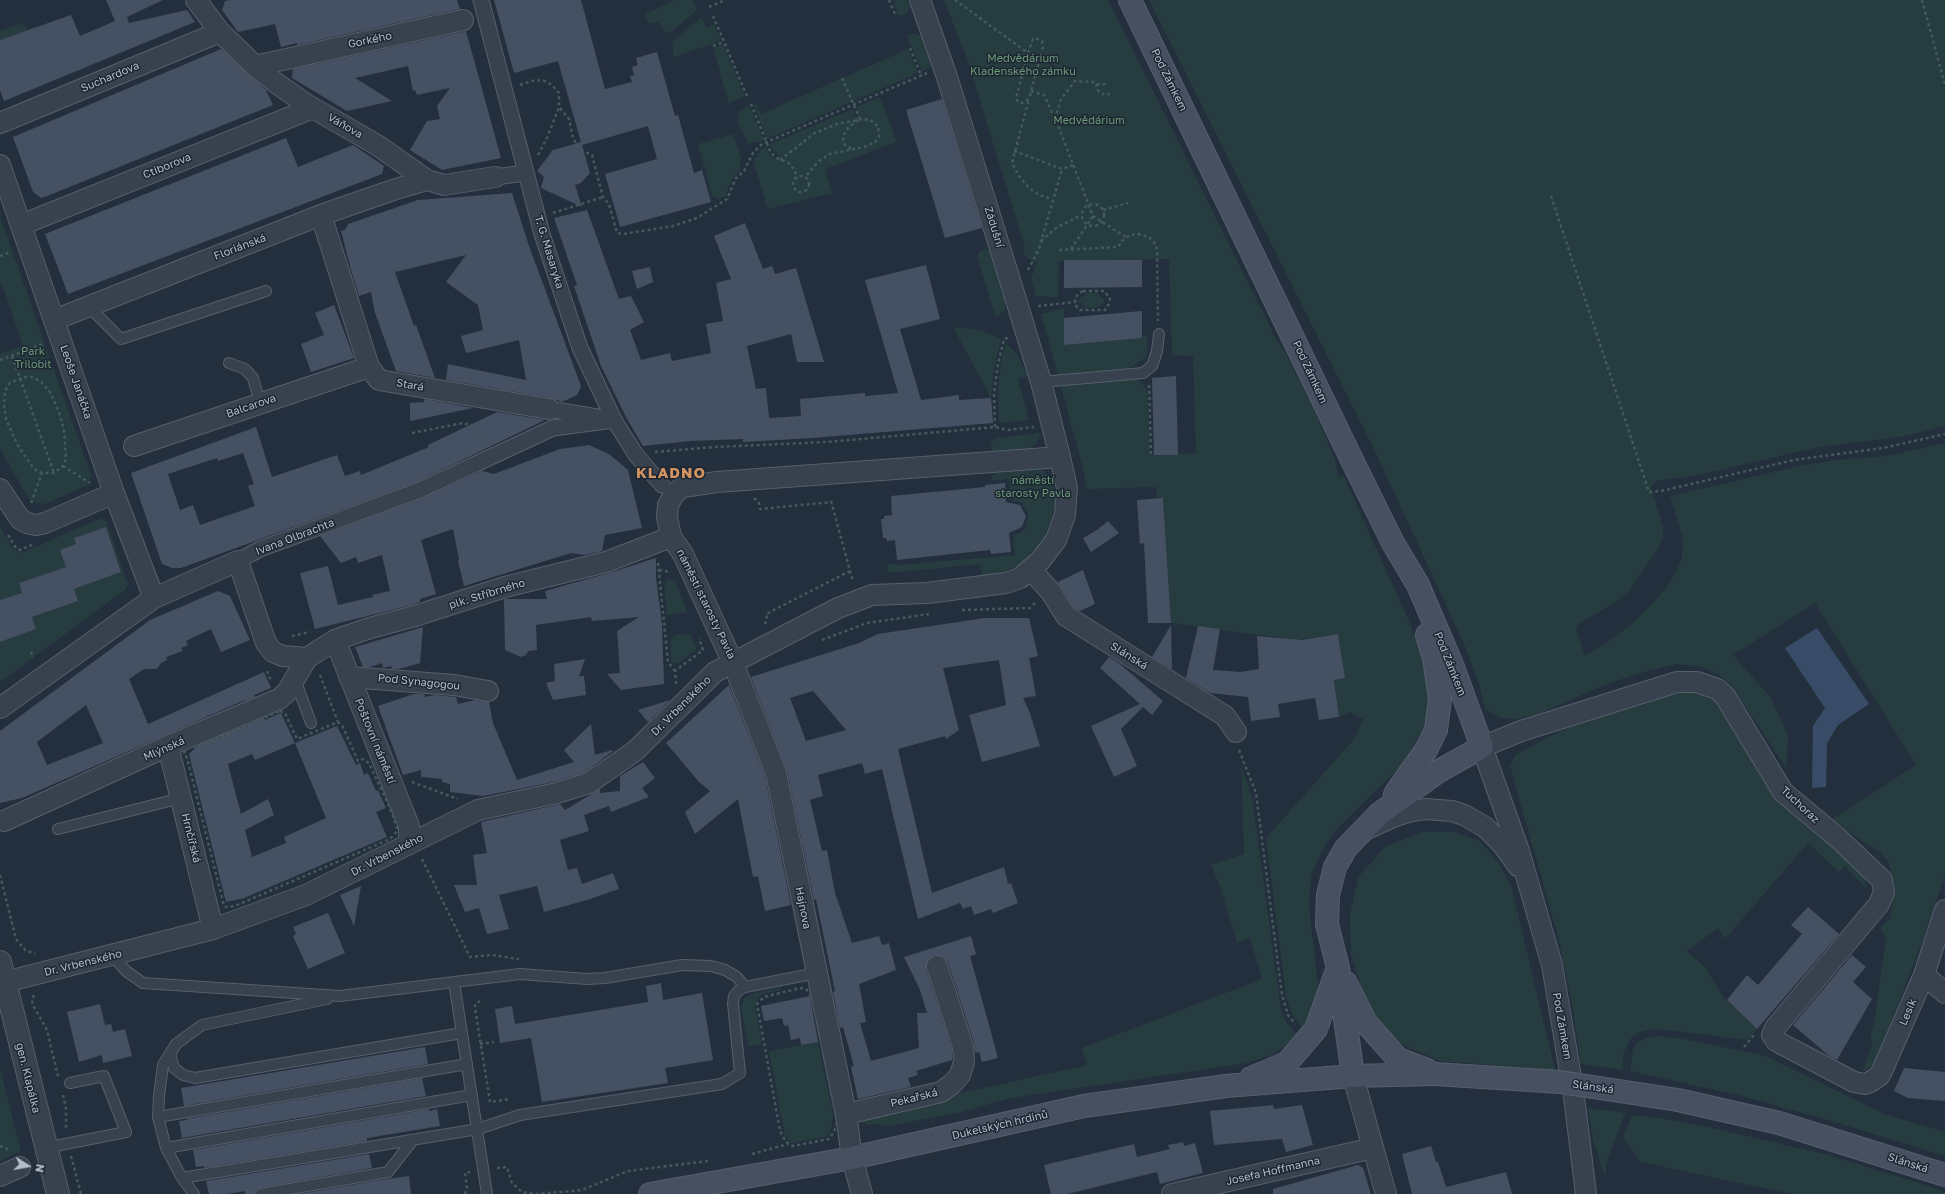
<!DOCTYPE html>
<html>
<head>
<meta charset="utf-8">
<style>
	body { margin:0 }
	#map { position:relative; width:1945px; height:1194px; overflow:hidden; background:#242f3e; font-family:"Golos Text",sans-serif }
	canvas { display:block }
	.north { position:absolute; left:8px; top:1146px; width:40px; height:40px; -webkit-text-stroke:3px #1d2633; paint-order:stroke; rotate:101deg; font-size:11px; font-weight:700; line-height:16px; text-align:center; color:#b4bcc9 }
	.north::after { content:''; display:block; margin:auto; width:14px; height:18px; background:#b4bcc9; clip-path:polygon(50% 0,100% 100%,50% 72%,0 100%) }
</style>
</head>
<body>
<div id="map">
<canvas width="1945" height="1194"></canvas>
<div class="north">N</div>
</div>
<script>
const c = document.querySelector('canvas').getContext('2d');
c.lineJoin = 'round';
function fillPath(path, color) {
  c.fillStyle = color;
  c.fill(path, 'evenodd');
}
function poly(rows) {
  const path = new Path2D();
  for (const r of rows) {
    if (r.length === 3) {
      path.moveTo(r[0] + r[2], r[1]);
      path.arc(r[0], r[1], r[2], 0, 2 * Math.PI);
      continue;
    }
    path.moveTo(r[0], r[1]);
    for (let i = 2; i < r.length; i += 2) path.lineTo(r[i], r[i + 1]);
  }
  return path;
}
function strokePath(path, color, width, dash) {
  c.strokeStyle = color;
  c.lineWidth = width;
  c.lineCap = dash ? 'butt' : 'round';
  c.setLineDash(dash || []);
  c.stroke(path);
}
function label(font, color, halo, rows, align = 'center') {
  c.font = font + ' "Golos Text",sans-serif';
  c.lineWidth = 3;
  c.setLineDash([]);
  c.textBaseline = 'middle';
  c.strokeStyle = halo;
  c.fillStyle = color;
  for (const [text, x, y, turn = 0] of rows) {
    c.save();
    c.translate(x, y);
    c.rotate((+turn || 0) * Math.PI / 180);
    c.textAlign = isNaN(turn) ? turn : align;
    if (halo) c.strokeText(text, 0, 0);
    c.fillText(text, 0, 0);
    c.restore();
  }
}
fillPath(poly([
	[675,0,693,0,697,10,670,33,666,32,658,22,649,24,645,14],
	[895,0,907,0,910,7,908,12,903,15,898,15,894,5],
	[944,0,1108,0,1276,339,1285,352,1314,410,1334,457,1338,473,1340,478,1344,476,1419,644,1430,683,1428,720,1404,761,1395,772,1334,832,1323,849,1311,876,1309,906,1318,985,1317,997,1304,1030,1293,1017,1286,997,1266,838,1354,739,1363,719,1350,712,1339,717,1334,680,1345,678,1338,634,1291,641,1291,639,1171,623,1163,499,1157,499,1156,487,1086,489,1084,472,1060,383,1134,379,1140,381,1147,390,1150,455,1196,453,1193,356,1172,355,1169,259,1059,261,1058,297,1036,296,1031,279,1037,262,1033,262,1024,255,1023,249,1025,248,968,61],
	[1149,0,1945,0,1945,426,1906,436,1819,447,1698,475,1656,481,1651,488,1663,526,1663,537,1659,547,1628,592,1613,604,1579,623,1576,629,1585,656,1612,639,1630,625,1652,604,1668,585,1681,562,1683,547,1682,535,1670,496,1804,465,1836,460,1887,456,1945,443,1945,875,1921,945,1874,1065,1863,1071,1873,1041,1870,1039,1875,1018,1886,937,1880,928,1890,918,1893,900,1891,872,1888,861,1879,851,1863,842,1833,819,1916,765,1815,603,1733,655,1771,698,1788,736,1786,768,1733,688,1718,674,1699,666,1675,664,1637,674,1602,686,1541,713,1518,719,1501,718,1486,710,1479,684,1464,644,1375,451],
	[702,17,706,28,714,24,721,41,674,57,672,42],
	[23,23,27,31,0,40,0,31],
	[914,33,921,36,933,66,922,71,907,36],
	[723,45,745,96,729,104,713,48],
	[908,49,918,73,767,139,753,104,757,105,761,114],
	[880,97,897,142,825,169,832,193,768,209,753,161,761,150,766,146,770,155,777,160,780,156,773,151,770,144,853,109,855,116,859,115,856,107],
	[749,105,764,140,759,142,748,143,738,123,737,118,739,112],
	[733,134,741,158,740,170,733,177,726,195,718,200,712,195,698,144],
	[0,216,91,475,88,485,45,504,35,503,29,499,0,449,0,354,23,346,2,284,0,284],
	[987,249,991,252,1006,302,1005,310,996,318,977,257,980,251],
	[1085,293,1099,293,1099,296,1104,299,1104,302,1099,307,1085,308,1078,301,1080,298,1084,296],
	[1064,308,1064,345,1147,335,1147,357,1125,371,1058,375,1041,314],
	[953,327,981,330,1001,339,994,368,991,398],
	[1006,343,1017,354,1028,376,1018,379,1029,420,999,423,998,389,1001,361],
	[1042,433,1036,443,1029,450,992,452,991,441,995,441,994,438],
	[1032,467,1043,471,1051,478,1056,493,1055,507,1046,535,1039,546,1021,564,998,575,982,576,980,564,888,573,887,563,897,565,1015,555,1013,535,1020,533,1027,526,1028,513,1021,503,1010,500,1009,479,992,480,992,477,1000,469],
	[101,518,107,522,128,585,125,590,0,682,0,642,36,629,32,617,78,601,74,589,121,572,106,527,74,538,76,544,66,567,19,583,22,593,0,601,0,526,13,549,21,553],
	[668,580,674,580,676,583,687,611,685,613,667,615,664,584],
	[689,634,692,636,696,649,679,663,674,664,671,661,671,638,675,635],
	[1677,691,1696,693,1714,700,1727,710,1831,844,1865,878,1866,889,1845,866,1839,872,1808,843,1725,939,1718,928,1687,951,1706,968,1723,997,1757,1029,1747,1040,1685,1032,1653,1029,1640,1032,1631,1038,1623,1054,1623,1070,1581,1064,1571,999,1558,937,1510,766,1515,755,1549,737,1572,726],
	[1241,766,1252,797,1281,1009,1286,1022,1299,1036,1272,1055,1247,1063,1011,1098,962,1112,887,1126,879,1124,868,1125,864,1123,861,1115,1087,1065,1082,1048,1262,979,1250,938,1237,943,1220,886,1211,865,1244,854],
	[1424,832,1455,832,1480,841,1499,863,1512,889,1555,1070,1440,1061,1403,1045,1378,1022,1363,993,1351,955,1350,914,1359,876,1386,846],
	[782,987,780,990,762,994,758,998,755,1006,762,1044,748,1046,741,1007,744,999,751,994],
	[1657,1036,1683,1039,1766,1056,1884,1114,1945,1132,1945,1156,1835,1122,1738,1095,1630,1071,1633,1050,1637,1043,1645,1038],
	[818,1042,833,1114,831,1130,830,1134,825,1137,791,1143,785,1136,769,1051],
	[0,1068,21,1151,0,1161],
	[1588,1108,1625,1113,1606,1163,1606,1174,1604,1174,1593,1140],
	[1632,1115,1660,1118,1708,1127,1828,1155,1929,1186,1945,1192,1945,1194,1792,1194,1641,1162,1623,1138]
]), '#263c3f');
fillPath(poly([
	[1817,628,1869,704,1838,725,1827,743,1826,787,1812,788,1813,726,1825,708,1785,648]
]), '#394c67');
fillPath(poly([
	[106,0,163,0,127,17,129,23,187,10,195,22,4,101,0,90,0,40,71,15,80,36,115,21],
	[230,0,457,0,460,9,297,45,297,43,281,47,275,24,238,32,222,10,225,1],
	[494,0,581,0,605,89,632,82,630,76,634,75,632,67,638,65,636,58,657,52,675,116,678,115,694,173,702,170,711,202,620,227,605,174,657,159,648,126,582,145,590,173,581,183,575,185,582,207,541,188,544,177,537,171,553,150,581,142,558,61,514,73],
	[466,31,501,158,442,170,410,150,427,121,440,119,437,106,450,88,417,95,415,90,413,91,408,66,355,78,392,101,347,111,292,78,293,69],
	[221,49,266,90,273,105,47,196,41,198,33,192,13,137],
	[942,99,982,228,945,238,906,110],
	[286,138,298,167,353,145,384,166,382,174,68,294,45,234],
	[512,193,529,246,581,386,577,395,562,402,551,398,446,380,448,364,526,380,519,340,466,353,461,336,483,330,478,305,446,282,466,255,395,272,414,326,416,325,435,378,396,371,375,313,371,292,359,296,351,270,341,231,345,230,348,224,418,200],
	[587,210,619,299,631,296,644,322,630,330,641,360,670,353,672,361,711,353,706,324,723,321,716,283,731,279,714,236,745,223,763,269,772,266,775,274,796,268,824,362,797,362,791,334,747,346,756,389,766,388,769,418,801,416,800,399,865,393,865,396,898,393,865,280,926,265,940,319,900,329,921,400,959,395,959,400,991,398,993,423,812,438,743,442,743,439,691,441,643,446,626,417,601,366,574,286,577,285,554,218],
	[1064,260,1142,260,1142,287,1064,288],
	[650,267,653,282,637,289,632,271],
	[334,305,354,358,311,372,301,344,324,335,315,313],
	[1142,311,1142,338,1064,345,1064,318],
	[1176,376,1178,455,1154,455,1152,378],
	[424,399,473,408,410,421,410,403,424,402],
	[497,412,545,420,417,482,181,568,172,568,162,564,131,473,256,427,272,477,337,455,345,476,360,471,361,475,429,447,428,445],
	[243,453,254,484,248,486,255,506,200,525,193,505,180,510,168,474,217,458,218,461],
	[589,445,609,454,628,470,642,528,605,535,602,551,585,555,571,553,464,586,458,561,459,559,453,529,421,540,436,594,420,599,420,602,412,605,315,629,300,573,328,566,338,605,373,597,372,595,390,591,382,555,358,563,356,557,341,563,320,536,423,498,482,471,494,474,560,449],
	[1005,483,1006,502,1020,505,1026,516,1022,527,1009,533,1011,552,991,554,990,550,897,560,895,540,887,541,886,538,883,538,881,519,884,519,884,516,892,515,891,496,985,487,985,485],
	[1163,498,1171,623,1148,623,1144,543,1140,544,1137,500],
	[1108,521,1119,533,1091,552,1083,538,1097,530],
	[106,527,121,572,74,589,78,601,32,617,36,629,0,642,0,600,22,593,19,583,66,567,60,550,76,544,74,538],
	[656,558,656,577,662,624,664,684,621,690,607,674,620,673,617,631,639,617,592,621,591,617,536,625,537,650,528,651,526,655,521,657,505,650,504,599,547,599,545,591,609,573],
	[1083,570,1095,604,1080,611,1074,608,1058,582],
	[218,591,230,596,250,640,221,652,211,629,186,641,188,645,181,648,183,651,166,657,167,660,161,663,157,669,144,669,129,679,148,724,264,672,271,688,254,695,255,697,242,702,245,700,22,798,0,803,0,731,150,620],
	[86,705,103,743,47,765,37,742],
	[985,618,1029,618,1038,656,1029,658,1036,696,1023,698,1030,713,1040,746,982,762,969,715,1006,705,999,660,943,668,959,730,946,739,945,736,898,749,932,893,1004,867,1008,884,1011,883,1018,903,993,913,991,909,974,915,971,906,963,909,960,903,918,919,882,769,865,774,862,763,818,775,823,796,810,800,822,851,827,850,835,893,852,943,879,936,882,945,889,943,896,970,859,984,866,1022,860,1023,871,1061,919,1048,917,1013,927,1013,920,990,904,957,971,936,976,954,970,956,998,1058,982,1062,979,1052,975,1053,974,1043,948,962,944,957,934,955,928,959,926,969,952,1049,952,1060,916,1071,918,1075,908,1078,911,1087,858,1099,851,1067,854,1066,843,1027,840,1028,833,992,835,991,816,899,814,900,787,771,751,677,859,643,878,634],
	[813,691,846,730,806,741,790,698],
	[1171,625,1172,669,1152,657],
	[1198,626,1220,629,1213,670,1241,672,1259,669,1257,636,1302,640,1338,634,1345,678,1334,680,1339,717,1319,720,1315,698,1278,704,1280,717,1251,721,1248,697,1210,693,1186,678],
	[423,627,420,663,399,669,392,669,391,666,383,668,382,663,370,667,363,667,355,647],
	[1109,657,1120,664,1163,701,1152,715,1143,707,1121,729,1137,766,1114,777,1091,726,1140,704,1100,668],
	[585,659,579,676,584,676,586,695,553,700,546,683,555,681,554,664],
	[729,685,765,776,791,905,765,911,758,876,753,877,738,799,695,834,685,812,710,791,699,782,666,743],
	[414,694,424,694,425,697,435,695,456,697,458,704,475,700,489,702,493,723,517,780,574,762,564,750,591,724,595,755,612,750,613,751,584,773,554,782,483,796,450,792,450,784,442,782,442,779,421,777,421,770,403,775,378,706],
	[670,700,648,722,638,710],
	[281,713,295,743,337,726,356,765,360,763,364,775,368,773,376,791,378,790,386,808,376,812,387,837,244,898,226,902,189,754,197,746,264,718,265,720],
	[295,743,326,818,284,837,286,843,252,857,245,830,274,815,268,799,241,814,228,764,252,754,255,760],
	[643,762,655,778,642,788,649,797,611,812,609,806,584,815,589,831,560,840,568,870,577,868,582,884,613,873,619,889,587,900,544,912,537,886,499,895,509,929,487,934,479,908,465,912,454,885,477,885,473,855,487,853,481,822,560,804,565,810,600,789,600,793,620,791,620,776],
	[361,886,354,926,340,895],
	[1808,907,1839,934,1757,1029,1727,1000,1747,975,1758,985,1802,934,1791,925],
	[328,913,345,953,308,969,293,936,296,934,293,927],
	[1852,955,1866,967,1853,982,1872,999,1837,1060,1829,1056,1793,1025],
	[661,983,663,1000,702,993,713,1060,665,1068,668,1083,542,1102,531,1038,500,1043,495,1009,512,1006,515,1024,648,1002,646,986],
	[810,996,818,1042,801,1045,800,1038,791,1040,788,1025,784,1026,782,1018,764,1021,761,1006],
	[100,1004,105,1025,111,1024,113,1032,125,1029,132,1056,103,1063,102,1055,79,1062,67,1012],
	[425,1047,428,1064,184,1106,181,1088],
	[1904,1068,1945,1072,1945,1101,1908,1098,1894,1091],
	[422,1078,426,1096,182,1138,179,1121,187,1120,186,1119],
	[1273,1105,1274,1109,1302,1105,1313,1145,1286,1152,1282,1139,1214,1145,1210,1111],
	[429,1109,429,1111,437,1109,440,1126,367,1138,367,1141,204,1168,204,1166,196,1167,193,1150],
	[1183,1142,1184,1146,1195,1143,1203,1173,1160,1184,1157,1172,1067,1194,1051,1194,1044,1165,1134,1144,1137,1157,1170,1149,1168,1145],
	[1431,1146,1436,1162,1438,1162,1446,1187,1506,1172,1512,1194,1412,1194,1402,1154],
	[369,1154,372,1168,260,1188,257,1189,255,1194,245,1194,245,1191,226,1194,209,1194,206,1181],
	[1358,1165,1363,1168,1371,1194,1273,1194,1273,1189],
	[409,1176,411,1194,299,1194,374,1181]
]), '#455162');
const service = poly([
	[88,306,121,339,266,291],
	[229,363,245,369,253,378,260,403],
	[1041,382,1143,373,1152,366,1157,351,1159,334],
	[295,679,311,723],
	[58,829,181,798],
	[113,956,126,971,143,983,340,996,520,974,587,979,605,978,682,965,711,966,725,970,737,977,745,987,817,973],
	[454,982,487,1194],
	[170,1054,174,1068,183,1075,195,1078,462,1033],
	[158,1117,467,1064],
	[45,1148,126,1132,104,1076,70,1083],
	[166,1148,472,1095],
	[182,1178,478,1129,520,1115,722,1084,740,1073,733,1004,734,996,739,990,745,987],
	[194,1194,182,1178,166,1148,158,1117,159,1096,163,1065,176,1044,202,1025,327,999],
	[261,1194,388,1172,413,1140]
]);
const pedestrian = poly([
	[481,0,542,234,580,348,614,420,636,455,662,485],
	[495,177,525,173],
	[549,409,597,417],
	[238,561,260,549,420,490,553,428,614,420]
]);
const minor = poly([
	[196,0,220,32,255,66,276,83,306,104,377,145,427,180,444,185,495,177],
	[255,66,463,20],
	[0,123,220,32],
	[0,165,114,493,154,598],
	[321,215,369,367,379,380,549,409],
	[21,225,313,108],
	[54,320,321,215,396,189,427,180],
	[134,446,369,367],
	[0,489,20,519,27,523,36,525,45,523,114,493],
	[1031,570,1051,592,1066,616,1225,716,1236,732],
	[335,640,409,826,409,843],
	[349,677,454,685,488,691],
	[0,708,154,598,238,561,266,643,273,652,283,656,307,658],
	[168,746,213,929],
	[4,821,168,746,279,699,287,692,307,658,335,640,370,628,415,616,505,587,606,562,671,537],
	[1369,828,1393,817,1408,812,1425,809,1452,811,1464,815,1485,827,1503,845,1518,866],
	[1924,975,1945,993],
	[5,982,213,929,306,895,478,810,557,793,589,783,635,751,715,672,838,608,872,595,927,593,1006,583,1020,578,1040,561,1056,540,1065,515,1067,488,1060,457,1041,382,1013,290,946,74,920,0],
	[1353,1076,1386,1194],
	[846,1114,941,1092,952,1084,960,1075,964,1062,963,1047,937,966],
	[0,1176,20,1167],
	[862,1194,852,1158,846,1114,776,773,733,663,683,554,671,537,667,517,668,505,675,493,683,487,717,482,1060,457],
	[1172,1194,1373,1148],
	[1586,1194,1573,1089,1552,965,1519,851,1482,747,1521,731,1677,682,1697,682,1717,689,1725,696,1783,792,1838,838,1882,880,1884,892,1879,904,1775,1028,1772,1035,1776,1041,1854,1082,1865,1084,1870,1082,1879,1076,1882,1071,1924,975,1945,910]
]);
const tertiary = poly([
	[0,962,58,1194]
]);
const secondary = poly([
	[1130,0,1349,454,1393,543,1418,585,1453,667,1482,747,1439,771,1379,814,1346,848,1335,867,1328,895,1327,924,1338,968,1353,1076],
	[1395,794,1426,750,1436,730,1440,699,1434,658,1427,635],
	[1346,983,1366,1023,1398,1059,1427,1070],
	[1251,1078,1287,1063,1316,1029,1336,973],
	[1678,1100,1779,1123,1945,1175],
	[650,1194,852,1158,1084,1106,1226,1086,1353,1076,1435,1074]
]);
strokePath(service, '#565f6c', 12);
strokePath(pedestrian, '#565f6c', 17);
strokePath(minor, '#565f6c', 22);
strokePath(tertiary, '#565f6c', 24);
strokePath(secondary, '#565f6c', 24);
strokePath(poly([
	[889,0,895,14],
	[955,0,1028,53,1016,98,1018,102,1023,103,1029,99,1012,163,1019,176,1028,187,1039,195,1052,199],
	[1922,0,1945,85],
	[709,7,725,0],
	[713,16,747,96],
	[713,46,724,42],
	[910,48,921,75],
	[1028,53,1033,39,1038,39,1042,41,1043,47,1029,99],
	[842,78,860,119],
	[1097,84,1096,87,1099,92,1105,95,1110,94],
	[520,85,531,81,543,80,552,85,559,93,559,107],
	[1031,91,1044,95,1059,128,1093,216,1126,237],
	[751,104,771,153,777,158,790,164,795,171,797,178],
	[1055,119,1061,99,1075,81,1093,82,1100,85,1106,84],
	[851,149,844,144,843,136,848,128,859,119],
	[1014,151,1062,169,1074,165],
	[538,155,547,138,559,107,569,119,573,138,579,149,592,155,603,197,609,204,617,233,624,234,673,226,697,218,727,199,736,178,744,171,753,153,762,144,927,73],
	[780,160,815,133,837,124,863,119,870,120,878,126,879,136,875,142,864,147,830,154,819,161,805,177],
	[801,184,8],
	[1551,196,1649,492,1661,491,1794,460,1883,448,1945,434],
	[1093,215,11],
	[1103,210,1128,203],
	[553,213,603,197],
	[1041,241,1056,228,1081,215],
	[1071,249,1093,216],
	[1059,250,1118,247,1123,240,1130,235,1139,234,1149,237,1156,245,1157,250,1158,321],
	[0,256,11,252],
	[1028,270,1039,249,1062,169],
	[1083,291,1104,291,1110,298,1109,304,1105,310,1080,310,1075,305,1075,299,1078,294,1083,291],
	[1038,306,1075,302],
	[12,356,54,473],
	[0,360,43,344],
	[24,377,32,377,41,382,50,392,59,412,64,430,66,459,63,466,54,473,42,473,34,469,17,444,6,419,4,406,5,391,10,383,24,377],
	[1149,385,1151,455],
	[995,427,994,393,998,364,1004,339,1008,338],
	[412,433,463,423,476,427,483,442],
	[655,452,715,447,827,442,995,427,1008,430,1034,427],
	[63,466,90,483],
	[754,498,759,503,760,509,832,502],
	[831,501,853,582],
	[31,503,42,473],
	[8,535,16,548,20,550,34,544],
	[658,563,668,662,675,671],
	[659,570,670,572],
	[962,610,1030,608,1035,603],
	[765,624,767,619,766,614,850,571],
	[292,636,310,632],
	[822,640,867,623,929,614],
	[31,652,33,658],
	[267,671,271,681],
	[320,675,338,722],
	[676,684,675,671,703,650,699,638],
	[280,711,285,713,297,739,338,722,343,727,358,761,363,759,369,763,389,806,397,828,397,831,390,839,235,906,227,907,224,906,187,758,184,753,189,747,199,746,280,711],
	[1239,750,1256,793,1282,995,1288,1015,1295,1024],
	[412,782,458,799],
	[422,859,470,957,492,955,519,959],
	[0,875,16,939,25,950,35,954],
	[800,988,806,989,812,997,837,1122,834,1132,829,1139,793,1146,786,1142,780,1131,757,1004,764,997,800,988],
	[34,995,32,1000,33,1005,47,1030,58,1076],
	[480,1001,475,1004,475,1008,490,1102,510,1099],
	[480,1044,494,1042],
	[1744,1047,1754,1035],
	[63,1095,66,1109,66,1129],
	[0,1146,11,1150],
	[752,1154,788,1144],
	[71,1156,81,1194],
	[497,1168,507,1167,512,1183,522,1192,535,1194,582,1190,628,1171,708,1161],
	[465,1194,467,1188,465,1173,470,1172]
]), '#44595c', 2.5, [3, 3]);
strokePath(service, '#38414e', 10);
strokePath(pedestrian, '#38414e', 15);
strokePath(minor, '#38414e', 20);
strokePath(tertiary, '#38414e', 22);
strokePath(secondary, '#465061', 22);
const secondaryBridge = poly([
	[1435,1074,1560,1082,1678,1100]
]);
strokePath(secondaryBridge, '#565f6c', 24, []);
strokePath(secondaryBridge, '#465061', 22);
label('11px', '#b4bcc9', '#1d2633', [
	["Gorkého",370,40,-12],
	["Suchardova",110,77,-23],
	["Pod Zámkem",1169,80,64],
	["Váňova",345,126,30],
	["Ctiborova",167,166,-22],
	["Zádušní",994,227,73],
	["Floriánská",240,247,-21],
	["T. G. Masaryka",549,252,73],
	["Pod Zámkem",1310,372,65],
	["Leoše Janáčka",76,382,71],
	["Stará",410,385,10],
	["Balcarova",251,406,-19],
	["Ivana Olbrachta",295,537,-21],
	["plk. Stříbrného",487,594,-17],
	["náměstí starosty Pavla",706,604,64],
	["Slánská",1129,656,32],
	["Pod Zámkem",1450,664,68],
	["Pod Synagogou",419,682,6],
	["Dr. Vrbenského",681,706,-45],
	["Poštovní náměstí",375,741,68],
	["Mlýnská",164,749,-24],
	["Tuchoraz",1800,805,43],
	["Hrnčířská",191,838,76],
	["Dr. Vrbenského",387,855,-27],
	["Hajnova",803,908,79],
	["Dr. Vrbenského",83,963,-14],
	["Lesík",1908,1012,-67],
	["Pod Zámkem",1562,1026,80],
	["gen. Klapálka",28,1078,76],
	["Slánská",1593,1087,8],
	["Pekařská",914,1098,-14],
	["Dukelských hrdinů",1000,1125,-13],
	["Slánská",1908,1163,18],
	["Josefa Hoffmanna",1273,1171,-13]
]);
label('11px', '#6b9a76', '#1d2633', [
	["Medvědárium",1023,59],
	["Kladenského zámku",1023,72],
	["Medvědárium",1089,121],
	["Park",33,352],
	["Trilobit",33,365],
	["náměstí",1033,481],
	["starosty Pavla",1033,494]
]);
c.letterSpacing = '1px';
label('bold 15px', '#d59563', '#1d2633', [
	["KLADNO",671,473]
]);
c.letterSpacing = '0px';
</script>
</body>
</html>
